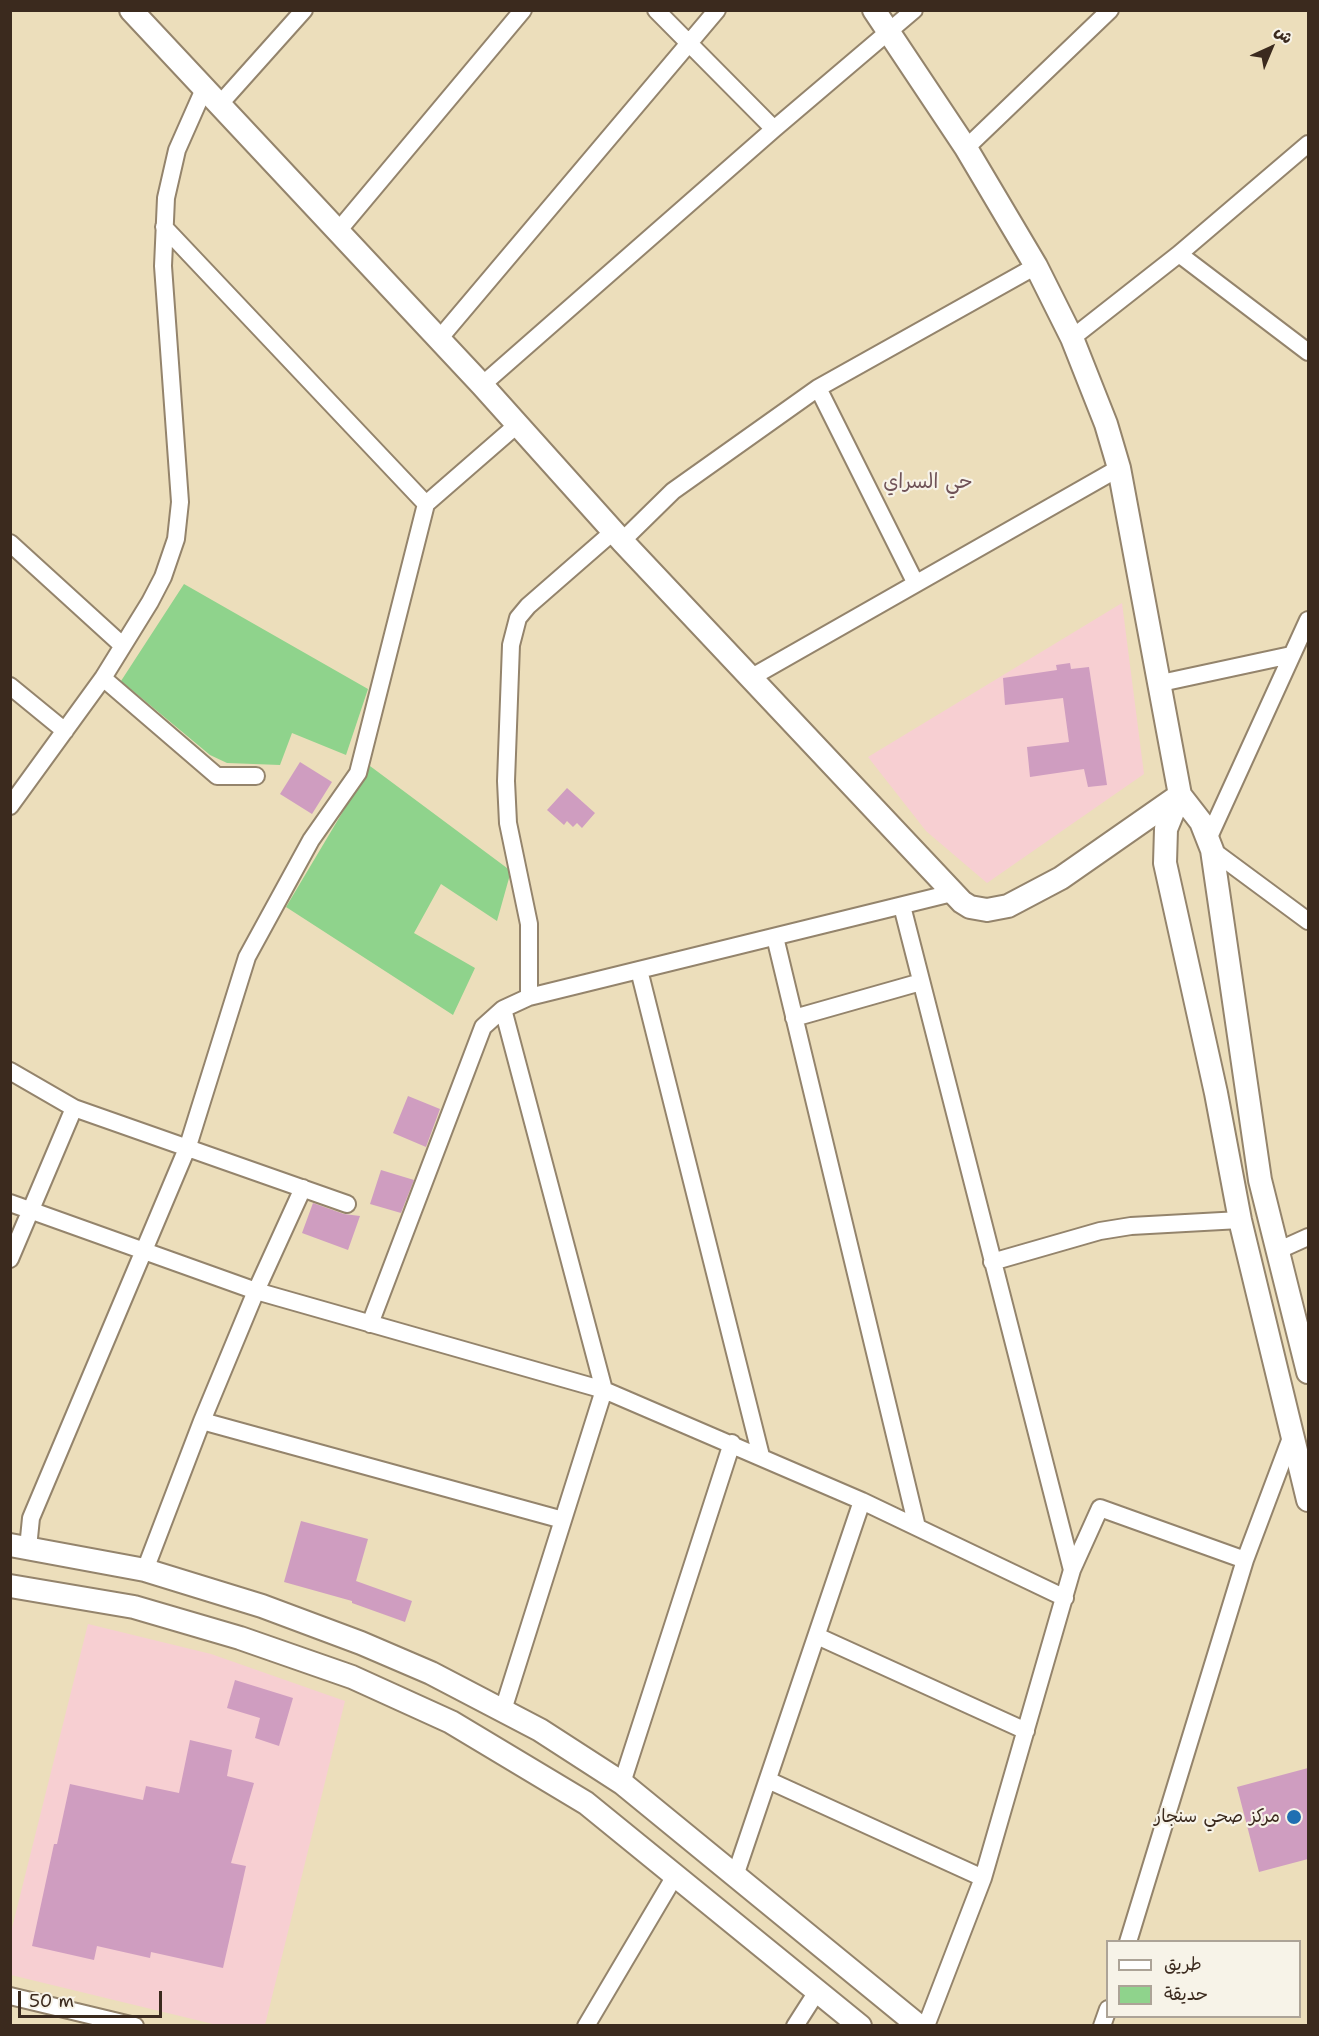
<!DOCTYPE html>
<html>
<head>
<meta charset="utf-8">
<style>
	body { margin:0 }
	#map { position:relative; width:1319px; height:2036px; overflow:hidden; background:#ecdebb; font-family:"Shantell Sans","Playpen Sans Arabic",sans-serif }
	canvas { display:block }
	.frame { position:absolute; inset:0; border:12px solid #3b2a1e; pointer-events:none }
	.legend { position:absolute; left:1106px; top:1940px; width:195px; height:78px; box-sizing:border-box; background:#f7f3e8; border:2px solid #aca397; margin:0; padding:8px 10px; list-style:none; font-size:18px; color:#3b2a1e }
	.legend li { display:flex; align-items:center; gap:12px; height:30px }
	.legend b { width:30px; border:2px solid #aca397 }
	.north { position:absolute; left:1241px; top:18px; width:60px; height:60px; -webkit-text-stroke:4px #f7f3e8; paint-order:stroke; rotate:44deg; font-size:16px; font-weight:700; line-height:24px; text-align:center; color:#3b2a1e }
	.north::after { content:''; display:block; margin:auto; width:21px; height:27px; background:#3b2a1e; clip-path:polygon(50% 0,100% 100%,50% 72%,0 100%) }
	.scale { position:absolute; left:18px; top:1991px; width:144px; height:27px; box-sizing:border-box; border:3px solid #3b2a1e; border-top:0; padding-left:8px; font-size:18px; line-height:21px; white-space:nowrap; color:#3b2a1e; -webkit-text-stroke:4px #f7f3e8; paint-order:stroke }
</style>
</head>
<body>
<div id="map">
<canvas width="1319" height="2036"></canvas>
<div class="frame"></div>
<ul class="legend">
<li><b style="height:8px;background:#fff"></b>طريق</li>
<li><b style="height:16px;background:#8fd38c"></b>حديقة</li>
</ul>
<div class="north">ش</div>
<div class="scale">50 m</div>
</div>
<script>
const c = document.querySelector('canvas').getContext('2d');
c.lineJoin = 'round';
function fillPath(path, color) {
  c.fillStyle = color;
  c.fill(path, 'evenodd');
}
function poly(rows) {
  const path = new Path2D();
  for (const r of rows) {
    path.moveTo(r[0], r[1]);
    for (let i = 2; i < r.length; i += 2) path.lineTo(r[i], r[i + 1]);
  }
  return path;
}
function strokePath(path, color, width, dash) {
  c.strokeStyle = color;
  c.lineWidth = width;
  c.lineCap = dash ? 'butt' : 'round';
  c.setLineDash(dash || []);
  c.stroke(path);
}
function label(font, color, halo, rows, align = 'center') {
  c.font = font + ' "Shantell Sans","Playpen Sans Arabic",sans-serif';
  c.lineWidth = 4.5;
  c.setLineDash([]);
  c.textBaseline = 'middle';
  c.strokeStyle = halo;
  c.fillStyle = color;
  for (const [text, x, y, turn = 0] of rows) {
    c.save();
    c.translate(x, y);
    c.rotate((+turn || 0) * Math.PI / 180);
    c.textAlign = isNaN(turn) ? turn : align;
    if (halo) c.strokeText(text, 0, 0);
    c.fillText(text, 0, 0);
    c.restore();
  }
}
fillPath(poly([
	[1122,603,1144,774,987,883,926,831,868,757],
	[88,1624,211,1654,345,1701,265,2025,217,2025,11,1975,11,1932]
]), '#f7cfd2');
fillPath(poly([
	[184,584,368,689,346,755,292,733,280,765,227,763,210,755,121,681],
	[370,766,511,871,497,921,441,884,414,933,475,968,453,1015,286,907]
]), '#8fd38c');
fillPath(poly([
	[1070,663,1071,669,1089,667,1107,785,1088,787,1084,769,1030,777,1027,747,1069,742,1063,698,1005,705,1003,678,1057,670,1056,665],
	[300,762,332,782,312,814,280,794],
	[567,788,595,813,582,828,577,823,573,827,567,821,564,825,547,810],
	[408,1096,440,1109,426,1147,393,1133],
	[381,1170,414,1180,401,1213,370,1204],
	[313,1203,344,1214,360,1216,348,1250,302,1233],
	[301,1521,368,1539,356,1581,412,1601,405,1622,352,1603,352,1601,284,1582],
	[235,1680,293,1698,279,1746,255,1738,260,1718,227,1708],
	[190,1740,232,1750,227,1776,254,1783,231,1863,246,1866,223,1968,151,1952,150,1958,97,1946,94,1960,32,1946,54,1844,57,1844,70,1784,143,1800,146,1786,179,1793],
	[1308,1768,1308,1859,1259,1872,1237,1787]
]), '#cf9dc0');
const street = poly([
	[656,10,774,129],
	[219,105,304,10],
	[966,148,1110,10],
	[164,227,426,504],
	[338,231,523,10],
	[1179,254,1308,352],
	[1072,338,1179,254,1308,144],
	[439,339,717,10],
	[482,385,774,129,914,10],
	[818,388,915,582],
	[622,541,673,491,818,388,1036,266],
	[10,543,122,645],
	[752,677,1119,468],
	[103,678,217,776,256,776],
	[1161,683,1291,655],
	[10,686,65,731],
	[10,806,103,678,150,602,163,577,176,539,180,502,163,266,166,198,177,150,204,89],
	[1209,837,1308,620],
	[1212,850,1308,921],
	[902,906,1072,1570],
	[775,937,917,1527],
	[639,970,761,1456],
	[529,997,529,924,508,823,506,781,511,645,518,618,528,606,614,531],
	[794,1018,921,982],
	[10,1071,74,1108,347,1204],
	[10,1203,256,1291,604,1390,862,1501,1065,1598],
	[1277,1251,1308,1237],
	[10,1259,74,1108],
	[992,1262,1100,1231,1131,1226,1240,1220],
	[370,1324,483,1027,503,1009],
	[202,1421,563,1520],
	[28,1548,31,1518,188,1146,247,957,311,840,358,773,426,504,518,424],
	[145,1570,202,1421,256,1291,303,1188],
	[817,1636,1026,1731],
	[503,1710,604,1390,503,1009,529,997,952,893],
	[770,1781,983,1878],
	[622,1783,732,1443],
	[735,1876,862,1501],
	[1128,1942,1245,1560,1292,1435],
	[10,1996,135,2026],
	[586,2026,676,1874],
	[795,2026,818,1990],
	[926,2026,983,1878,1072,1570,1100,1508,1245,1560],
	[1102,2026,1108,2009]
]);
const secondary = poly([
	[131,10,482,385,622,541,962,902,970,907,987,910,1008,906,1061,878,1180,795],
	[874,10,966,148,1036,266,1072,338,1106,424,1119,468,1180,795,1201,822,1212,850,1260,1180,1308,1372],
	[1179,797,1166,829,1165,863,1216,1093,1240,1220,1308,1500],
	[10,1545,145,1570,262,1606,361,1643,431,1673,540,1730,622,1783,919,2026],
	[10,1586,134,1607,240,1638,352,1677,451,1722,586,1803,860,2026]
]);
strokePath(street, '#94846c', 20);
strokePath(secondary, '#94846c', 26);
strokePath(street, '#fff', 16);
strokePath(secondary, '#fff', 22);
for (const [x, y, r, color] of [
	[1294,1817,8,"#1f6fb2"]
]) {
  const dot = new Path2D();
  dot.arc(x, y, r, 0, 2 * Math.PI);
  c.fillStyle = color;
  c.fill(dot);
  strokePath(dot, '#f7f3e8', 2);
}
label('18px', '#3b2a1e', '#f7f3e8', [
	["مركز صحي سنجار",1280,1817]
], 'right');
label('20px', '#6f5257', '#f7f3e8', [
	["حي السراي",928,483]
]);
</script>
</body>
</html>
